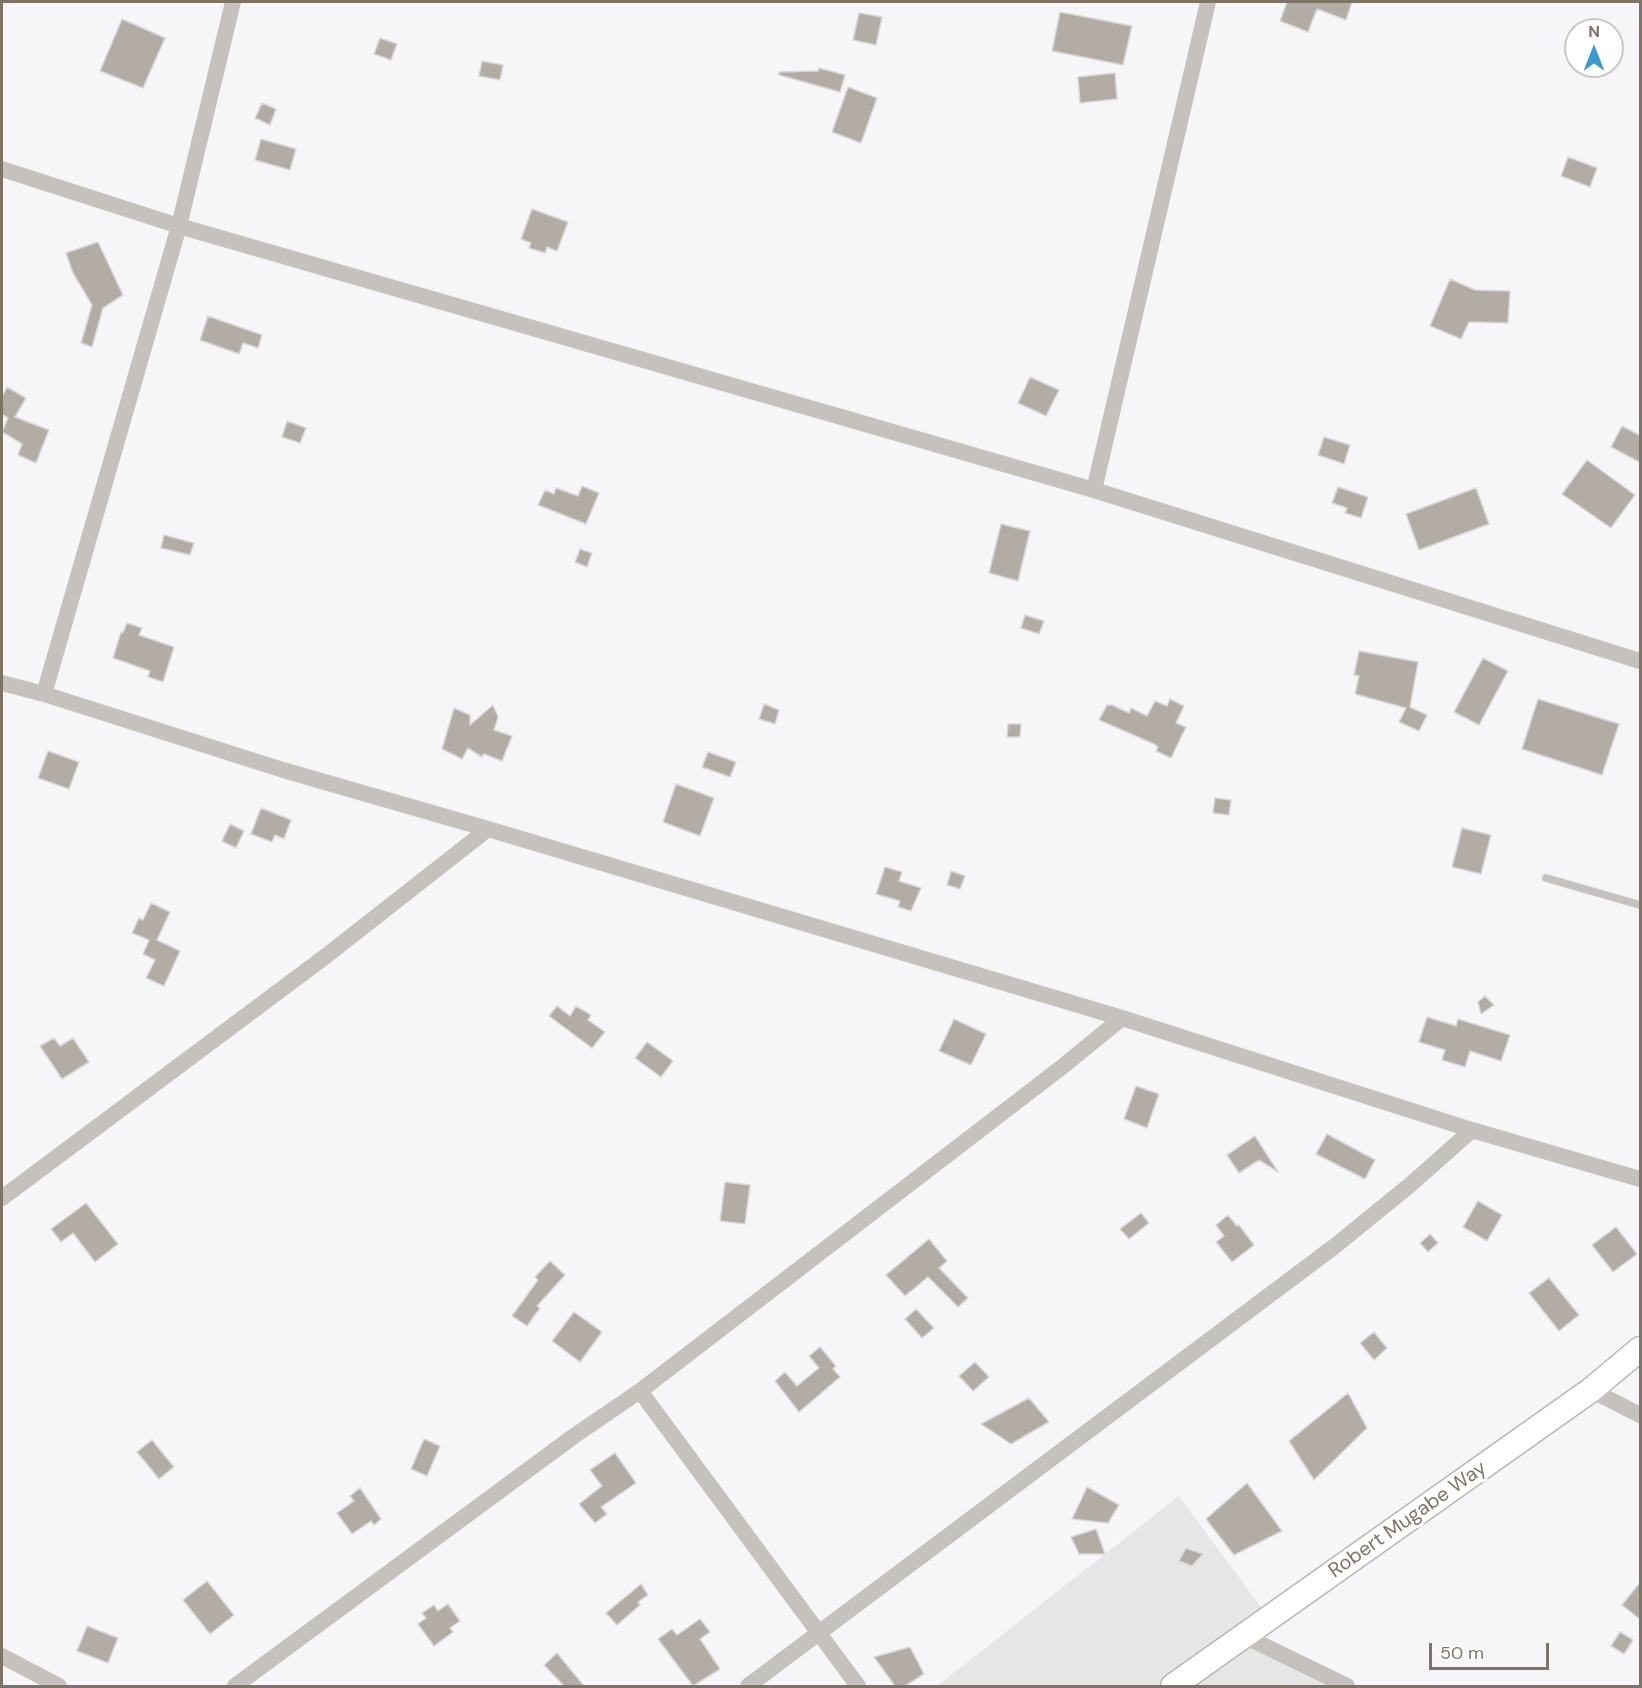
<!DOCTYPE html>
<html>
<head>
<meta charset="utf-8">
<style>
	body { margin:0 }
	#map { position:relative; width:1642px; height:1688px; overflow:hidden; background:#f6f6f8; font-family:"DM Sans",sans-serif }
	canvas { display:block }
	.frame { position:absolute; inset:0; border:3px solid #7e7466; pointer-events:none }
	.north { position:absolute; left:1564px; top:18px; width:60px; height:60px; box-sizing:border-box; background:#fff; border:2px solid #cbc7c2; border-radius:50%; rotate:0deg; font-size:16px; font-weight:700; line-height:24px; text-align:center; color:#7e7466 }
	.north::after { content:''; display:block; margin:auto; width:21px; height:27px; background:#399bd4; clip-path:polygon(50% 0,100% 100%,50% 72%,0 100%) }
	.scale { position:absolute; left:1429px; top:1643px; width:120px; height:27px; box-sizing:border-box; border:3px solid #7e7466; border-top:0; padding-left:8px; font-size:18px; line-height:21px; white-space:nowrap; color:#7e7466; -webkit-text-stroke:4px #fff; paint-order:stroke }
</style>
</head>
<body>
<div id="map">
<canvas width="1642" height="1688"></canvas>
<div class="frame"></div>
<div class="north">N</div>
<div class="scale">50 m</div>
</div>
<script>
const c = document.querySelector('canvas').getContext('2d');
c.lineJoin = 'round';
function fillPath(path, color) {
  c.fillStyle = color;
  c.fill(path, 'evenodd');
}
function poly(rows) {
  const path = new Path2D();
  for (const r of rows) {
    path.moveTo(r[0], r[1]);
    for (let i = 2; i < r.length; i += 2) path.lineTo(r[i], r[i + 1]);
  }
  return path;
}
function strokePath(path, color, width, dash) {
  c.strokeStyle = color;
  c.lineWidth = width;
  c.lineCap = dash ? 'butt' : 'round';
  c.setLineDash(dash || []);
  c.stroke(path);
}
function label(font, color, halo, rows, align = 'center') {
  c.font = font + ' "DM Sans",sans-serif';
  c.lineWidth = 6;
  c.setLineDash([]);
  c.textBaseline = 'middle';
  c.strokeStyle = halo;
  c.fillStyle = color;
  for (const [text, x, y, turn = 0] of rows) {
    c.save();
    c.translate(x, y);
    c.rotate((+turn || 0) * Math.PI / 180);
    c.textAlign = isNaN(turn) ? turn : align;
    if (halo) c.strokeText(text, 0, 0);
    c.fillText(text, 0, 0);
    c.restore();
  }
}
fillPath(poly([
	[1179,1496,1266,1614,1236,1635,1338,1686,937,1686]
]), '#e6e6e6');
const building = poly([
	[1287,2,1352,2,1346,20,1317,9,1308,32,1280,21,1287,2],
	[1060,12,1132,26,1123,65,1052,51,1060,12],
	[859,13,882,17,876,45,853,40,859,13],
	[122,19,165,38,143,88,100,71,122,19],
	[380,38,397,44,391,60,374,54,380,38],
	[482,61,503,65,500,80,479,76,482,61],
	[819,68,845,75,840,92,779,75,779,72,818,71,819,68],
	[1115,73,1117,99,1080,103,1078,77,1115,73],
	[848,87,877,98,861,143,832,132,848,87],
	[262,103,276,109,270,125,255,118,262,103],
	[261,139,296,149,290,170,255,160,261,139],
	[1568,157,1597,168,1590,187,1561,176,1568,157],
	[532,209,568,222,557,251,547,247,545,253,529,248,531,243,521,239,532,209],
	[98,242,123,295,103,308,92,347,81,343,92,305,73,273,66,253,98,242],
	[1450,279,1475,290,1510,291,1508,323,1469,322,1461,339,1430,326,1450,279],
	[208,316,262,335,258,348,243,343,239,354,200,340,208,316],
	[1030,377,1059,390,1046,416,1018,403,1030,377],
	[7,387,26,398,15,417,49,430,36,463,18,455,22,444,2,432,8,418,2,414,2,397,7,387],
	[287,421,306,428,300,443,282,437,287,421],
	[1622,426,1641,436,1641,463,1611,447,1622,426],
	[1324,437,1350,445,1344,464,1318,455,1324,437],
	[1587,460,1635,495,1611,528,1562,494,1587,460],
	[582,486,599,493,586,524,538,505,545,490,554,494,556,488,578,496,582,486],
	[1338,487,1368,497,1361,518,1345,513,1347,508,1332,503,1338,487],
	[1476,488,1489,524,1419,550,1406,514,1476,488],
	[1001,524,1030,531,1018,581,989,573,1001,524],
	[164,535,194,543,190,555,161,548,164,535],
	[580,549,592,553,587,567,575,562,580,549],
	[1025,615,1044,621,1039,634,1021,628,1025,615],
	[127,623,142,628,139,635,174,647,163,682,148,677,150,671,113,658,121,632,123,633,127,623],
	[1359,651,1418,662,1410,707,1427,715,1419,731,1399,722,1406,708,1355,694,1359,676,1354,675,1359,651],
	[1483,658,1508,671,1479,725,1454,712,1483,658],
	[1170,699,1184,706,1176,723,1186,727,1171,758,1156,751,1158,747,1154,744,1099,720,1107,705,1112,705,1129,713,1131,708,1147,716,1155,701,1167,706,1170,699],
	[1538,699,1619,724,1602,775,1522,749,1538,699],
	[764,704,779,710,775,724,759,719,764,704],
	[493,705,498,717,494,730,512,736,502,761,484,754,482,757,468,748,462,759,442,749,454,708,470,715,470,725,493,705],
	[1008,724,1021,724,1020,737,1007,737,1008,724],
	[48,751,79,762,69,789,38,778,48,751],
	[708,752,736,762,730,777,702,767,708,752],
	[676,784,714,798,700,836,663,822,676,784],
	[1215,798,1231,800,1229,815,1213,813,1215,798],
	[261,808,291,820,284,839,275,835,272,842,251,834,261,808],
	[230,824,244,831,236,848,222,841,230,824],
	[1462,828,1491,835,1481,874,1452,867,1462,828],
	[885,867,902,872,899,881,921,888,911,911,898,907,900,901,876,894,885,867],
	[951,871,965,876,960,889,947,885,951,871],
	[151,903,170,912,157,940,180,951,164,986,146,978,155,960,143,954,149,940,132,933,139,918,143,920,151,903],
	[1485,996,1494,1005,1481,1014,1478,1002,1485,996],
	[557,1006,570,1016,576,1006,591,1015,588,1020,605,1032,592,1048,549,1016,557,1006],
	[1427,1017,1456,1026,1458,1019,1510,1035,1501,1061,1470,1051,1465,1067,1442,1060,1445,1050,1419,1042,1427,1017],
	[954,1019,986,1034,971,1065,939,1051,954,1019],
	[54,1038,60,1046,73,1038,89,1062,62,1079,40,1046,54,1038],
	[647,1042,673,1061,661,1077,635,1058,647,1042],
	[1136,1086,1159,1094,1147,1128,1124,1119,1136,1086],
	[1327,1134,1375,1160,1365,1179,1316,1154,1327,1134],
	[1255,1136,1278,1172,1259,1160,1239,1173,1227,1155,1255,1136],
	[725,1182,750,1185,745,1224,720,1221,725,1182],
	[1478,1201,1502,1215,1487,1241,1463,1227,1478,1201],
	[86,1203,118,1244,95,1262,73,1233,61,1242,51,1229,86,1203],
	[1141,1213,1149,1223,1129,1239,1120,1229,1141,1213],
	[1228,1215,1237,1226,1239,1225,1254,1245,1232,1262,1216,1242,1224,1236,1216,1225,1228,1215],
	[1616,1227,1637,1254,1613,1272,1592,1245,1616,1227],
	[1430,1234,1438,1243,1428,1252,1420,1243,1430,1234],
	[929,1239,947,1261,939,1268,968,1298,958,1307,928,1277,905,1296,886,1275,929,1239],
	[550,1261,565,1275,537,1306,540,1308,527,1326,512,1316,538,1280,535,1277,550,1261],
	[1549,1278,1579,1315,1559,1331,1529,1293,1549,1278],
	[916,1309,934,1328,922,1338,905,1319,916,1309],
	[574,1312,602,1332,580,1362,552,1341,574,1312],
	[1374,1332,1387,1348,1374,1360,1360,1343,1374,1332],
	[820,1347,836,1366,833,1369,840,1377,799,1412,775,1381,785,1372,797,1386,819,1368,809,1356,820,1347],
	[975,1362,989,1377,973,1391,959,1376,975,1362],
	[1348,1393,1367,1428,1314,1480,1289,1441,1348,1393],
	[1029,1398,1049,1422,1011,1444,981,1424,1029,1398],
	[424,1439,440,1446,427,1476,411,1469,424,1439],
	[152,1440,174,1467,159,1479,137,1452,152,1440],
	[615,1453,636,1483,601,1507,607,1514,595,1523,579,1504,602,1486,590,1470,615,1453],
	[1247,1483,1282,1531,1234,1555,1206,1519,1247,1483],
	[1087,1487,1119,1505,1108,1523,1072,1519,1087,1487],
	[360,1488,381,1519,374,1525,371,1521,352,1534,337,1513,354,1501,350,1496,360,1488],
	[1096,1529,1105,1554,1079,1554,1071,1537,1096,1529],
	[1186,1548,1203,1554,1192,1566,1179,1561,1186,1548],
	[207,1581,234,1615,210,1634,183,1600,207,1581],
	[1641,1581,1641,1620,1622,1605,1641,1581],
	[641,1584,648,1595,638,1602,640,1605,617,1625,606,1613,641,1584],
	[448,1604,460,1621,450,1628,453,1632,434,1646,418,1624,426,1618,422,1613,434,1605,438,1611,448,1604],
	[700,1619,710,1632,700,1639,720,1669,693,1686,658,1639,672,1629,677,1635,700,1619],
	[87,1626,118,1638,108,1663,77,1651,87,1626],
	[1620,1632,1633,1640,1624,1654,1611,1646,1620,1632],
	[910,1647,924,1674,905,1686,895,1686,874,1657,910,1647],
	[557,1653,584,1686,564,1686,544,1665,557,1653]
]);
fillPath(building, '#b2aca5');
strokePath(building, '#d8d8da', 1.5);
const secondary = poly([
	[1173,1686,1591,1390,1640,1349]
]);
strokePath(secondary, '#bab6b0', 27);
strokePath(poly([
	[1546,878,1640,905]
]), '#c5c2bd', 8);
strokePath(poly([
	[2,169,179,226,1094,490,1640,661],
	[1094,490,1208,2],
	[2,683,44,694,283,770,488,829,1122,1018,1472,1130,1640,1179],
	[44,694,179,226,233,2],
	[2,1198,326,956,488,829],
	[1591,1390,1640,1415],
	[640,1391,858,1686],
	[1244,1636,1347,1686],
	[2,1656,59,1686],
	[235,1686,574,1436,640,1391,1062,1067,1122,1018],
	[748,1686,1335,1246,1410,1185,1472,1130]
]), '#c5c2bd', 16);
strokePath(secondary, '#fff', 24);
label('20px', '#7e7466', '#fff', [
	["Robert Mugabe Way",1408,1520,-35]
]);
</script>
</body>
</html>
